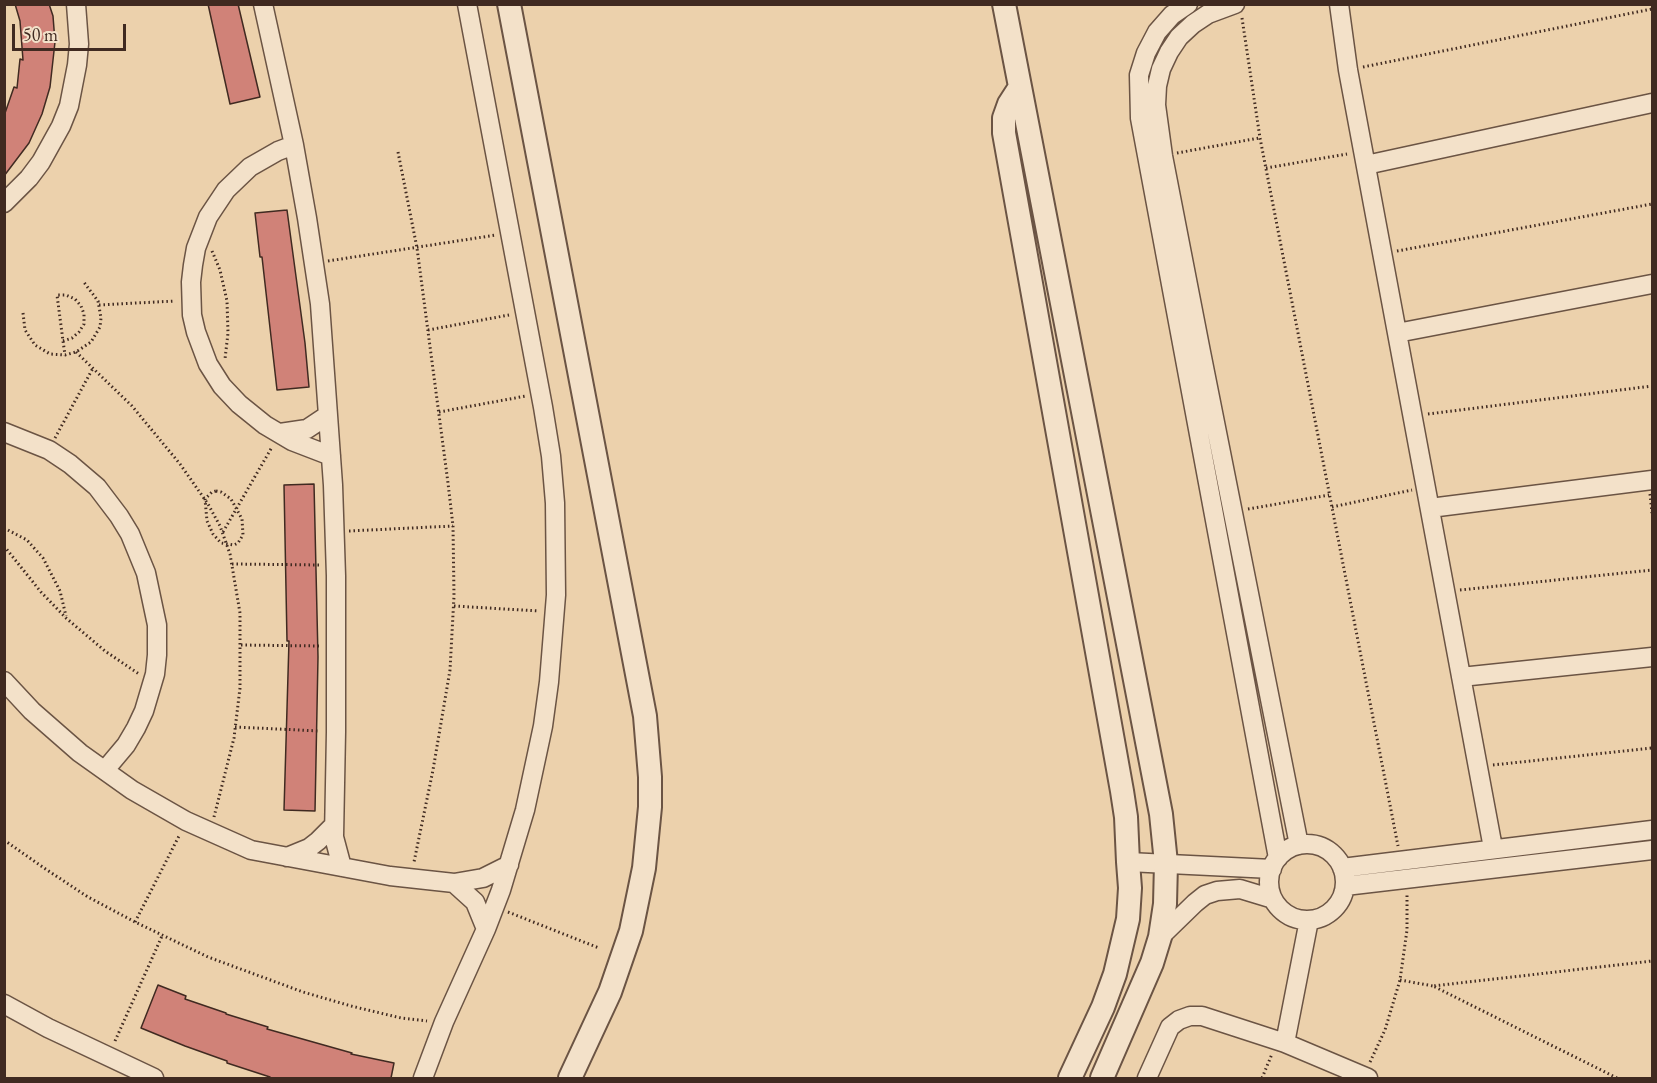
<!DOCTYPE html>
<html>
<head>
<meta charset="utf-8">
<style>
	body { margin:0 }
	#map { position:relative; width:1657px; height:1083px; overflow:hidden; background:#ecd1ac; font-family:"EB Garamond",serif }
	canvas { display:block }
	.frame { position:absolute; inset:0; border:6px solid #402a21; pointer-events:none }
	.scale { position:absolute; left:12px; top:24px; width:114px; height:27px; box-sizing:border-box; border:3px solid #402a21; border-top:0; padding-left:8px; font-size:18px; line-height:21px; white-space:nowrap; color:#402a21; -webkit-text-stroke:4px #f3e1c9; paint-order:stroke }
</style>
</head>
<body>
<div id="map">
<canvas width="1657" height="1083"></canvas>
<div class="frame"></div>
<div class="scale">50 m</div>
</div>
<script>
const c = document.querySelector('canvas').getContext('2d');
c.lineJoin = 'round';
function fillPath(path, color) {
  c.fillStyle = color;
  c.fill(path, 'evenodd');
}
function poly(rows) {
  const path = new Path2D();
  for (const r of rows) {
    if (r.length === 3) {
      path.moveTo(r[0] + r[2], r[1]);
      path.arc(r[0], r[1], r[2], 0, 2 * Math.PI);
      continue;
    }
    path.moveTo(r[0], r[1]);
    for (let i = 2; i < r.length; i += 2) path.lineTo(r[i], r[i + 1]);
  }
  return path;
}
function strokePath(path, color, width, dash) {
  c.strokeStyle = color;
  c.lineWidth = width;
  c.lineCap = dash ? 'butt' : 'round';
  c.setLineDash(dash || []);
  c.stroke(path);
}
const building = poly([
	[15,4,49,4,53,16,55,42,50,87,42,114,29,143,4,176,4,116,14,87,17,88,20,59,23,60,20,21,15,4],
	[208,4,238,4,260,97,230,104,208,4],
	[287,210,305,343,309,387,277,390,262,257,260,257,255,213,287,210],
	[314,484,318,657,315,811,284,810,289,641,287,641,284,485,314,484],
	[158,985,186,996,185,999,226,1013,226,1014,268,1027,267,1029,352,1053,351,1054,394,1063,391,1078,270,1078,270,1077,227,1063,227,1061,185,1046,141,1028,158,985]
]);
fillPath(building, '#d08278');
strokePath(building, '#402a21', 1.5);
const minor = poly([
	[263,4,294,145,307,218,320,304,333,485,336,576,336,732,334,837,342,867],
	[1188,4,1172,15,1157,32,1146,53,1139,75,1140,118,1278,858],
	[1235,4,1208,14,1193,24,1179,37,1169,52,1161,69,1157,86,1156,105,1163,156,1201,352,1299,845],
	[1339,4,1348,70,1493,848],
	[294,145,278,151,250,167,226,190,208,217,196,248,193,265,191,282,192,315,196,332,208,364,222,386,239,404,265,425,292,441,331,456],
	[1366,165,1652,103],
	[4,203,29,178,41,162,61,126,69,106,77,65,79,44,76,4],
	[1397,333,1652,284],
	[4,432,49,450,70,464,97,487,119,516,130,534,146,573,157,625,157,655,155,674,144,711,136,728,126,745,105,770],
	[280,433,307,429,328,415],
	[1430,508,1652,480],
	[1461,677,1652,657],
	[4,681,32,711,80,753,132,790,186,821,251,850,390,876,454,883,483,878,509,865],
	[1307,882,38],
	[287,857,309,848,318,841,334,825],
	[1128,862,1272,869],
	[1342,868,1652,830],
	[454,883,475,902,486,929],
	[1345,886,1652,850],
	[1160,937,1195,903,1205,895,1217,891,1240,889,1273,899],
	[4,1004,48,1028,154,1078],
	[1285,1043,1309,920],
	[423,1078,444,1022,486,929,501,890,525,810,543,726,549,682,556,595,555,503,551,456,543,407,467,4],
	[1147,1078,1170,1027,1179,1020,1190,1016,1202,1016,1285,1043,1368,1078]
]);
const tertiary = poly([
	[509,4,645,716,650,777,650,807,644,868,631,931,610,992,570,1078],
	[1004,4,1161,814,1166,863,1165,904,1160,937,1152,963,1102,1078],
	[1020,87,1009,104,1004,118,1004,133,1122,791,1126,817,1128,862,1130,888,1128,919,1115,974,1103,1007,1070,1078]
]);
strokePath(minor, '#6b5444', 21);
strokePath(tertiary, '#6b5444', 26);
strokePath(poly([
	[1242,18,1260,138,1398,846],
	[1363,67,1652,9],
	[398,152,417,248,448,483,453,526,454,596,450,670,433,770,414,862],
	[1177,153,1259,138],
	[1266,168,1347,154],
	[212,251,220,270,227,301,228,333,225,359],
	[1397,251,1652,204],
	[328,261,496,235],
	[99,305,175,301],
	[23,313,25,330,35,345,50,354,65,355,76,352,91,342,100,327,101,318,98,301,83,281],
	[428,330,509,315],
	[63,341,72,338,79,332,84,324,84,314,81,306,75,299,66,295,57,295,63,341,65,355],
	[76,352,132,406,180,464,208,504,220,526,230,554,240,613,240,688,234,738,214,817],
	[439,412,526,396],
	[1428,414,1652,386],
	[55,438,93,368],
	[216,491,221,492,231,499,242,519,243,535,238,543,234,545,221,543,213,534,207,521,205,499,212,492,216,491],
	[1650,494,1652,513],
	[1332,507,1412,490],
	[1248,509,1329,495],
	[4,528,27,540,43,558,60,591,66,616],
	[349,531,453,526],
	[223,532,272,447],
	[4,546,41,592,66,618,105,651,139,674],
	[232,564,321,565],
	[1460,590,1652,570],
	[454,606,539,611],
	[241,645,320,646],
	[235,727,320,731],
	[1493,765,1652,748],
	[4,840,44,868,88,897,135,922,208,957,303,992,351,1006,401,1018,427,1021],
	[508,912,599,948],
	[135,922,179,836],
	[1400,980,1433,986],
	[115,1041,162,936],
	[1370,1062,1385,1030,1400,980,1407,930,1407,895],
	[1262,1078,1272,1054],
	[1617,1078,1433,986,1652,961]
]), '#402a21', 3, [1.5, 3]);
strokePath(minor, '#f3e1c9', 18);
strokePath(tertiary, '#f3e1c9', 22);
</script>
</body>
</html>
